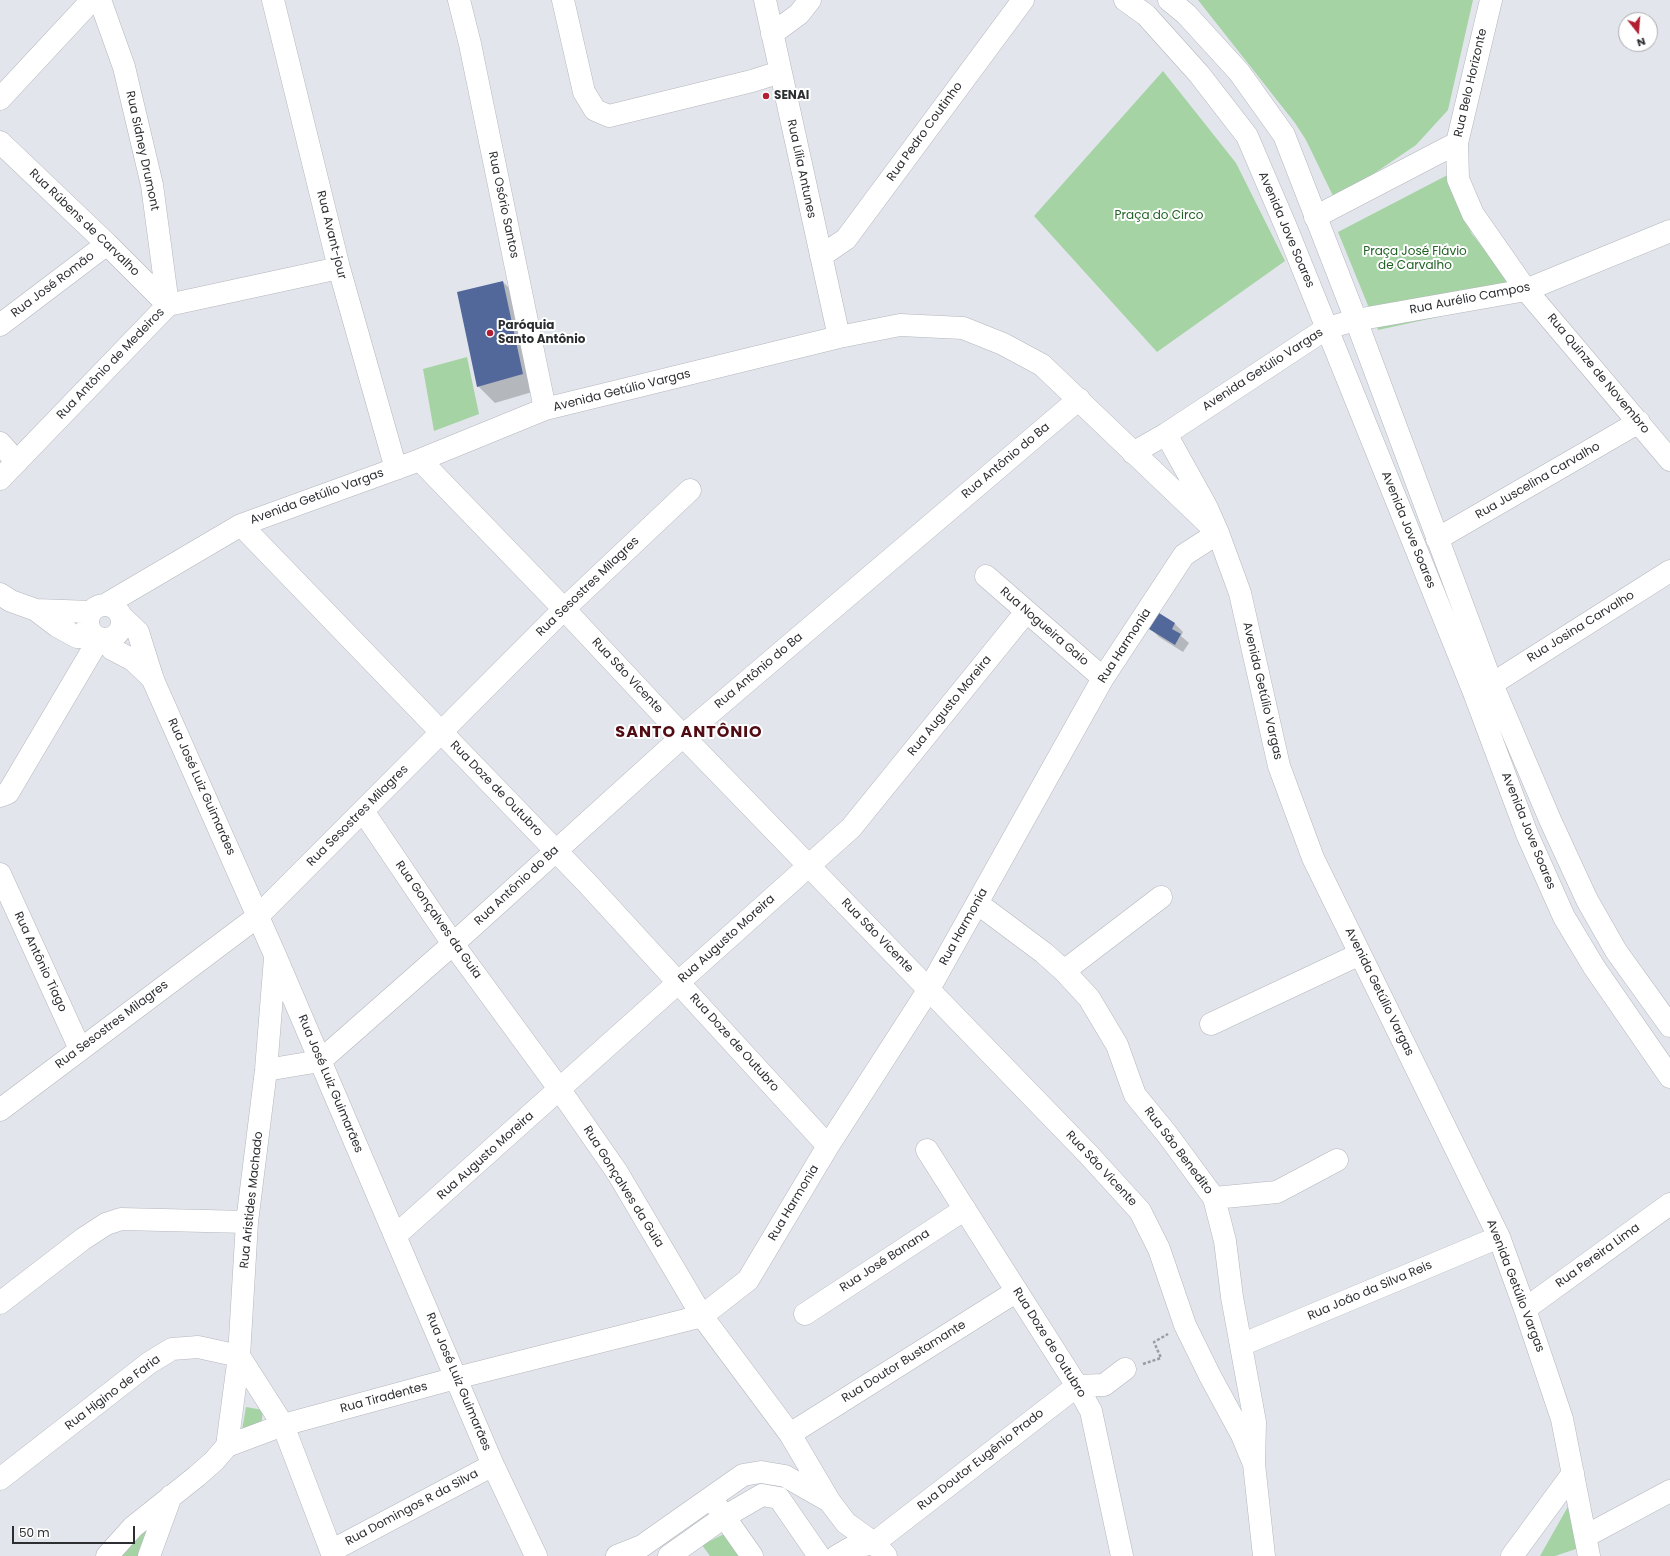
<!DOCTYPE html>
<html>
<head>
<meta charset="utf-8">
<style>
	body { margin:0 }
	#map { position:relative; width:1670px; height:1556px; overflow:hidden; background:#e2e6ec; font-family:Poppins,sans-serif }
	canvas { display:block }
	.north { position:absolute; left:1618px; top:12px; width:40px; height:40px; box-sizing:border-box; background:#fff; border:1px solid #ababad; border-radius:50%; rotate:163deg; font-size:11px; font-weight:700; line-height:16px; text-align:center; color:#2d2e31 }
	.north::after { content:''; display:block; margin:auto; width:14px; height:18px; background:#b21f33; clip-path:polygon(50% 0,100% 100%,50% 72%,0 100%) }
	.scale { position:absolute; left:12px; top:1526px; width:123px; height:18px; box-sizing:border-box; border:2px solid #2d2e31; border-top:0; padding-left:5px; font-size:12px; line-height:14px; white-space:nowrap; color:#2d2e31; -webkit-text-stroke:3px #fff; paint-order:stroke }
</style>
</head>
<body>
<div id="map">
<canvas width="1670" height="1556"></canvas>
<div class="north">N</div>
<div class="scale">50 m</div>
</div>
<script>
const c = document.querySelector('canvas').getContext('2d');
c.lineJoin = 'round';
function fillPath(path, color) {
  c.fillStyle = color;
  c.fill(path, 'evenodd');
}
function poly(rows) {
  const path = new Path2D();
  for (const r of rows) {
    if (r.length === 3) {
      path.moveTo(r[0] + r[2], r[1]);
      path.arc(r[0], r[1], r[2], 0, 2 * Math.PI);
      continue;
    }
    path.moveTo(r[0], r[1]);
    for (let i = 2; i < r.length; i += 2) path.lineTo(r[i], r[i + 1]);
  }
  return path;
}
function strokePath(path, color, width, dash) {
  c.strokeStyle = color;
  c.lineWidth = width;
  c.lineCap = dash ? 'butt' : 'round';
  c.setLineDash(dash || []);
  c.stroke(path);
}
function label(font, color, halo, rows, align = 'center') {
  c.font = font + ' Poppins,sans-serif';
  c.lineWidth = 4;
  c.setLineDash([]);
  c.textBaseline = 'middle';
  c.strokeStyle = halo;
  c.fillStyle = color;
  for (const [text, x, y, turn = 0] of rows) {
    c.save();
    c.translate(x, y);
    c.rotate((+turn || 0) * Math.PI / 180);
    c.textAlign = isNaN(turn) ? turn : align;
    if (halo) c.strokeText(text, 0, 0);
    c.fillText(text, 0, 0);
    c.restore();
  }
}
fillPath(poly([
	[1198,0,1473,0,1448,110,1416,145,1335,200,1306,140,1295,123],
	[1163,71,1236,163,1285,261,1157,352,1034,216],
	[1461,168,1463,215,1472,234,1525,298,1378,330,1338,232],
	[467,357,479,414,434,431,423,369],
	[246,1407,263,1410,261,1427,241,1436],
	[1570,1503,1579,1548,1555,1556,1540,1556],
	[152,1513,145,1556,111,1556],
	[728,1532,744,1556,710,1556,702,1545]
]), '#a5d3a4');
fillPath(poly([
	[503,282,520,299,539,390,495,403,478,386],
	[1160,615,1175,624,1183,632,1181,636,1189,643,1183,652,1159,637,1151,629]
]), '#0003');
fillPath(poly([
	[503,281,523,374,477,387,457,292],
	[1159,613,1175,623,1172,629,1181,634,1175,645,1149,629]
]), '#52679a');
const minor = poly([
	[100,0,124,67,152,185,168,305],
	[273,0,339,268,396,469],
	[459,0,470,44,545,409],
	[563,0,584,92,595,110,609,116,752,81,780,72],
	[765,0,839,337],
	[1491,0,1457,143,1458,179,1473,214,1526,290,1670,460],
	[772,34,799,14,810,0],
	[0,99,92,0],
	[0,142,107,244,168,305],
	[1315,217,1457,143],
	[821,256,846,239,1023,0],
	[0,325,107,244],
	[0,443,17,462],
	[1133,453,1166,434,1327,328,1356,320,1526,290,1670,231],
	[420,460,564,609,683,736,1089,1155,1140,1211,1159,1249,1185,1325,1210,1376,1242,1435,1254,1464],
	[0,479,168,305,339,268],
	[241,525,587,883,828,1146],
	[1437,539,1639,422],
	[986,576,1103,678],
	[0,594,11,601,36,610,57,626,77,637,94,636],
	[105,622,17],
	[105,605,241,525,420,460,545,409,839,337,900,325,963,328,1003,344,1042,365,1218,533,1240,593,1279,766,1313,858,1499,1237,1525,1309,1562,1419,1589,1556],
	[36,610,91,612],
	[121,616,138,632,153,680,275,955,493,1465,536,1556],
	[105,640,112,649,133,660,153,679],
	[1492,684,1670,571],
	[0,796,8,793,99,639],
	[363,811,453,944,560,1090,617,1172,702,1316,790,1434,830,1502,846,1523,874,1543,886,1556],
	[0,874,80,1049],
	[977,903,1044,953,1064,971,1089,998,1117,1045,1135,1095,1167,1134,1214,1198,1225,1241,1232,1297,1255,1422,1254,1464,1264,1556],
	[1064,971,1161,897],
	[1211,1024,1360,954],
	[266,1070,320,1061,453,944,683,736,1079,399],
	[0,1110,257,917,564,609,690,490],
	[927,1150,1077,1386,1091,1411,1122,1556],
	[1214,1198,1277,1192,1337,1160],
	[395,1236,851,828,1026,612],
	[0,1303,83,1239,106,1224,121,1219,247,1222],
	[1525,1309,1670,1204],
	[805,1314,965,1209],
	[1241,1345,1499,1237],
	[239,1356,283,1425,333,1556],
	[790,1434,1017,1291],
	[227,1446,239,1356,247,1222,266,1070,275,958],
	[0,1479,149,1363,172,1349,198,1347,239,1356],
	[716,1505,752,1556],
	[1586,1536,1670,1491],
	[331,1551,493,1465],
	[107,1556,133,1527,197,1476,214,1461,227,1446,283,1425,456,1378,702,1316,748,1280,828,1146,929,989,1103,678,1184,555,1218,533,1206,506,1166,434],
	[149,1556,171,1496],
	[617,1556,642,1546,743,1475,761,1472,785,1476,829,1501],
	[669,1556,724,1517,762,1495,779,1498,819,1556],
	[837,1556,851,1548,874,1543,1077,1386,1104,1385,1125,1369],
	[1512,1556,1573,1473]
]);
const major = poly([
	[1125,0,1146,15,1199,74,1247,136,1286,227,1473,690,1527,834,1564,917,1594,967,1670,1077],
	[1169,0,1186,14,1239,72,1284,135,1356,320,1492,684,1551,822,1587,900,1616,951,1670,1026]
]);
strokePath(minor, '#b3b6bc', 23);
strokePath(major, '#b3b6bc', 23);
strokePath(poly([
	[1143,1364,1161,1358,1154,1342,1168,1334]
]), '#9a9ca1', 2.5, [3, 2]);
strokePath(minor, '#fff', 22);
strokePath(major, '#fff', 22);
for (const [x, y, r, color] of [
	[766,96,4,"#b21f33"],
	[490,333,4,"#b21f33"]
]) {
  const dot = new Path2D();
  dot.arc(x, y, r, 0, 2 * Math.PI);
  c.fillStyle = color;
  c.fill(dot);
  strokePath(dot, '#fff', 1.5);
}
label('12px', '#2d2e31', '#fff', [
	["Rua Belo Horizonte",1471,83,-77],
	["Rua Pedro Coutinho",925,132,-54],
	["Rua Sidney Drumont",142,151,78],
	["Rua Lília Antunes",801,169,78],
	["Rua Osório Santos",503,205,78],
	["Rua Rúbens de Carvalho",84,223,44],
	["Avenida Jove Soares",1286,230,67],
	["Rua Avant-jour",331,235,76],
	["Rua José Romão",53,285,-37],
	["Rua Aurélio Campos",1470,299,-11],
	["Rua Antônio de Medeiros",111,364,-46],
	["Avenida Getúlio Vargas",1263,370,-33],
	["Rua Quinze de Novembro",1598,374,50],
	["Avenida Getúlio Vargas",622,391,-14],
	["Rua Antônio do Ba",1006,461,-40],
	["Rua Juscelina Carvalho",1538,481,-30],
	["Avenida Getúlio Vargas",317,497,-20],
	["Avenida Jove Soares",1408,530,68],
	["Rua Sesostres Milagres",588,587,-44],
	["Rua Nogueira Gaio",1044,627,41],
	["Rua Josina Carvalho",1581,627,-32],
	["Rua Harmonia",1125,646,-57],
	["Rua Antônio do Ba",759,671,-40],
	["Rua São Vicente",627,676,47],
	["Avenida Getúlio Vargas",1262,691,77],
	["Rua Augusto Moreira",950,706,-51],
	["Rua José Luiz Guimarães",201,787,66],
	["Rua Doze de Outubro",496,789,46],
	["Rua Sesostres Milagres",358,816,-45],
	["Avenida Jove Soares",1528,831,68],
	["Rua Antônio do Ba",517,886,-43],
	["Rua Gonçalves da Guia",438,920,55],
	["Rua Harmonia",964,927,-61],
	["Rua São Vicente",877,936,46],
	["Rua Augusto Moreira",727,939,-42],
	["Rua Antônio Tiago",40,962,65],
	["Avenida Getúlio Vargas",1379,992,64],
	["Rua Sesostres Milagres",112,1025,-37],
	["Rua Doze de Outubro",734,1043,48],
	["Rua José Luiz Guimarães",330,1084,67],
	["Rua São Benedito",1178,1151,53],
	["Rua Augusto Moreira",486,1156,-42],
	["Rua São Vicente",1101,1169,47],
	["Rua Gonçalves da Guia",623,1187,58],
	["Rua Aristides Machado",252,1200,-84],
	["Rua Harmonia",794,1203,-59],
	["Rua Pereira Lima",1598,1256,-36],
	["Rua José Banana",885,1261,-33],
	["Avenida Getúlio Vargas",1515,1286,69],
	["Rua João da Silva Reis",1370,1291,-23],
	["Rua Doze de Outubro",1049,1343,58],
	["Rua Doutor Bustamante",904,1362,-32],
	["Rua José Luiz Guimarães",458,1382,67],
	["Rua Higino de Faria",113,1393,-37],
	["Rua Tiradentes",384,1398,-15],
	["Rua Doutor Eugênio Prado",981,1460,-38],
	["Rua Domingos R da Silva",412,1508,-28]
]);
label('bold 12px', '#2d2e31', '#fff', [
	["SENAI",774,96],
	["Paróquia",498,326],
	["Santo Antônio",498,340]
], 'left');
label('12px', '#1f6123', '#fff', [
	["Praça do Circo",1159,216],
	["Praça José Flávio",1415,252],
	["de Carvalho",1415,266]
]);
c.letterSpacing = '1px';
label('bold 16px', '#510b13', '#fff', [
	["SANTO ANTÔNIO",689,733]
]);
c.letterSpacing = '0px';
</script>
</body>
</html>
